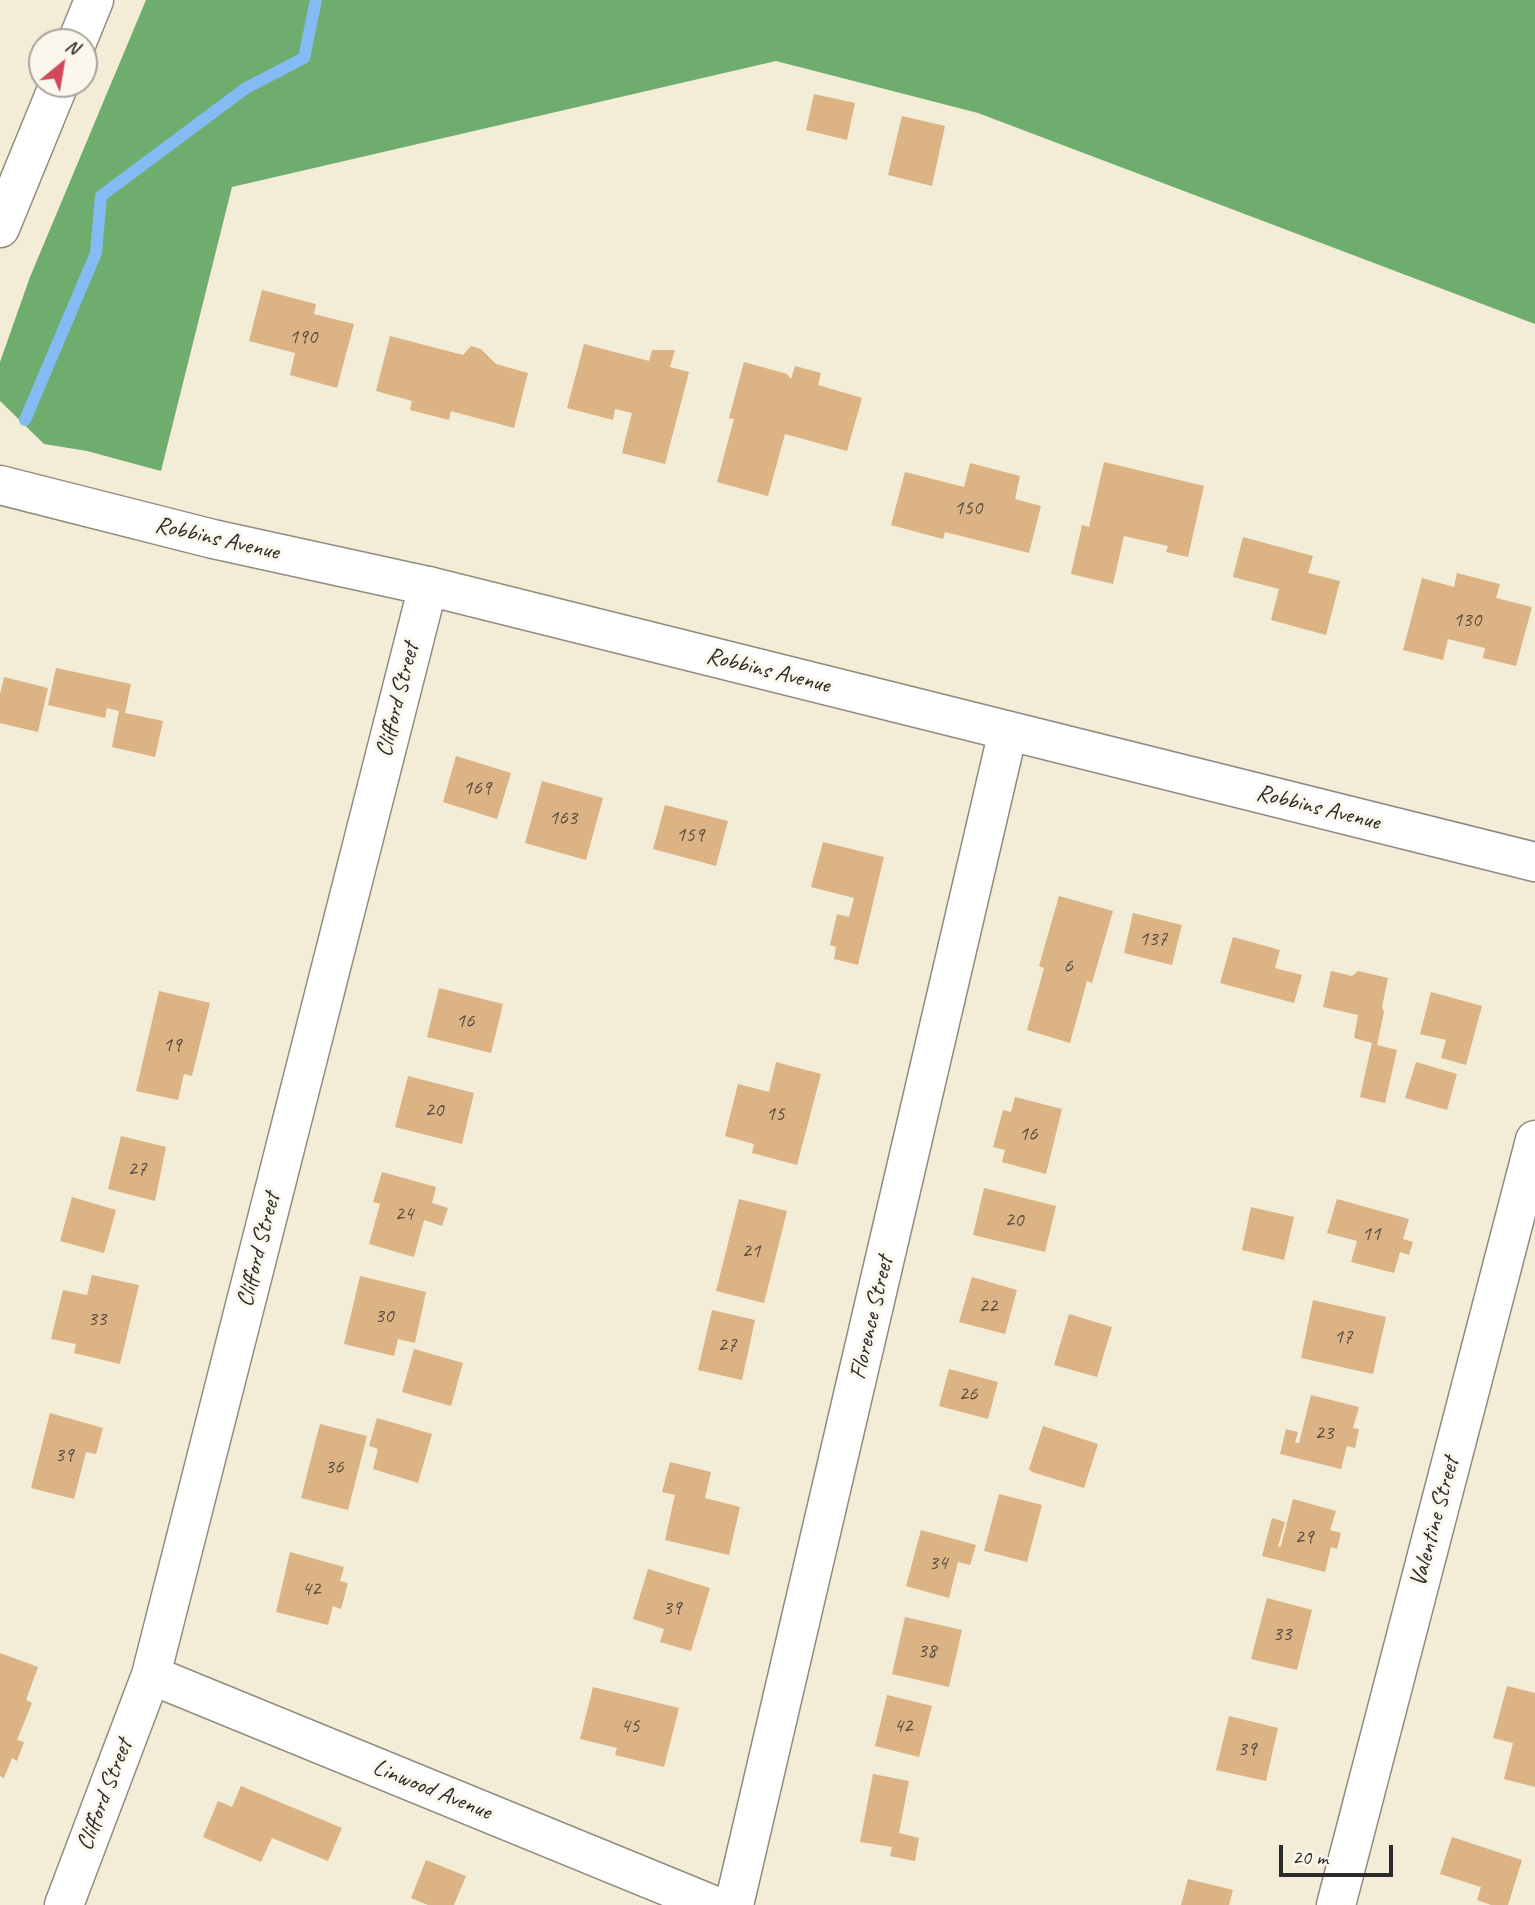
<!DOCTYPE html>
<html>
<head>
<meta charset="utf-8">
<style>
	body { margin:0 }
	#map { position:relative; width:1535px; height:1905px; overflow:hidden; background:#f3ecd6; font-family:Caveat,sans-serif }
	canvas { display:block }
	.north { position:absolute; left:28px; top:28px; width:70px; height:70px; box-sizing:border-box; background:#fbf7ec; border:2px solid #a8a59f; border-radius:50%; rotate:30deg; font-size:19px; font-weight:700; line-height:28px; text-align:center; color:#2b2b2b }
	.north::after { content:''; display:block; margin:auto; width:24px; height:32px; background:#d1495b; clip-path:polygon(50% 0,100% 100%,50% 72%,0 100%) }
	.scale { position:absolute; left:1279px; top:1845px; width:114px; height:32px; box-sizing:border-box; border:4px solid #2b2b2b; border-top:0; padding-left:9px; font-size:21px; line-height:24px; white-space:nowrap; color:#2b2b2b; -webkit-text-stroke:5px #fbf7ec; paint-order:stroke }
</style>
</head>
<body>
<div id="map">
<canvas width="1535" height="1905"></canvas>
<div class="north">N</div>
<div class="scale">20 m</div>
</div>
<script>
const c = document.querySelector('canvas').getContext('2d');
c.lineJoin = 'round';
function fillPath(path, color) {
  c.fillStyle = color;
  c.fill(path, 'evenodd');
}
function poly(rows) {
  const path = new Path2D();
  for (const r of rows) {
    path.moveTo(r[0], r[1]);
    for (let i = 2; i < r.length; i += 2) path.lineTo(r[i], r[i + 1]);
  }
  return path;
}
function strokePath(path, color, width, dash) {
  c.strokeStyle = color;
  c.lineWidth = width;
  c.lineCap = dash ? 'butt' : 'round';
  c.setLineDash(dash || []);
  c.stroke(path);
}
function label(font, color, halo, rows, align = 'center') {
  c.font = font + ' Caveat,sans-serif';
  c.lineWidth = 6;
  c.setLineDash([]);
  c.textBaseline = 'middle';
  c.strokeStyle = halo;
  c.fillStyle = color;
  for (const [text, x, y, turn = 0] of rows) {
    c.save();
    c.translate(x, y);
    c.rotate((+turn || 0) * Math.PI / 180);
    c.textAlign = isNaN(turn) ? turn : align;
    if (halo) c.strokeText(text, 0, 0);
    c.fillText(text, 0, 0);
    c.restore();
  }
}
fillPath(poly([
	[146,0,1535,0,1535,324,978,113,776,61,232,187,161,471,87,451,44,444,0,401,0,362,30,277]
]), '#6fad6e');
strokePath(poly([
	[25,420,96,253,101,196,246,88,304,58,316,0]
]), '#85bbf4', 12);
fillPath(poly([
	[814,94,855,103,847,140,806,130],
	[902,116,945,126,932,186,888,175],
	[262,290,316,304,314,314,354,324,337,388,290,375,295,353,249,341],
	[390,336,463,355,471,346,481,349,496,364,528,373,514,428,451,411,449,420,410,410,412,401,376,391],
	[584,344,649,361,652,350,675,350,670,367,689,372,665,464,622,453,632,413,615,409,613,420,567,408],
	[744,362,787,374,791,379,795,366,821,373,818,385,862,398,847,451,785,434,768,496,717,482,734,419,729,418],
	[1104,462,1204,486,1188,557,1166,552,1168,546,1124,536,1113,584,1071,574,1082,525,1089,527],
	[970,463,1020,476,1015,499,1041,506,1029,553,945,532,943,539,891,525,905,472,964,487],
	[1243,537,1313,556,1308,573,1340,581,1326,635,1271,620,1279,589,1233,577],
	[1457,573,1500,584,1496,598,1532,607,1516,666,1483,658,1485,648,1448,639,1443,660,1403,650,1422,578,1454,587],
	[56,668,131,684,125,713,163,721,155,757,112,747,119,711,107,708,105,718,48,705],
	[4,677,48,688,38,732,0,723,0,694],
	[456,756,511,773,497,819,443,802],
	[542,781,603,798,586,860,525,843],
	[665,805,728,821,716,866,653,849],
	[823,842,884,857,858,965,834,959,836,947,830,945,837,914,849,917,854,898,811,887],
	[1059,896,1113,911,1092,983,1087,981,1070,1043,1027,1030,1044,968,1039,966],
	[1133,913,1182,925,1172,965,1124,953],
	[1233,937,1280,950,1275,968,1302,975,1294,1003,1220,983],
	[1331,971,1352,976,1358,971,1388,978,1382,1007,1384,1012,1377,1045,1397,1050,1385,1103,1360,1097,1372,1043,1354,1038,1358,1015,1323,1007],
	[439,988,503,1004,491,1053,427,1037],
	[159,991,210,1003,192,1076,184,1074,178,1100,136,1091],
	[1431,992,1482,1006,1466,1065,1441,1058,1446,1040,1420,1034],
	[776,1062,821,1074,797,1165,752,1153,754,1144,725,1136,738,1084,769,1092],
	[1416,1062,1457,1074,1447,1110,1405,1098],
	[408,1076,474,1093,462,1144,395,1127],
	[1015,1097,1062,1109,1046,1174,1002,1162,1005,1150,993,1147,1003,1110,1011,1112],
	[121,1136,166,1147,155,1201,108,1189],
	[382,1172,436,1187,432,1203,448,1208,442,1226,424,1220,414,1257,369,1244,380,1204,373,1202],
	[984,1188,1056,1206,1045,1252,973,1235],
	[72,1197,116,1210,104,1253,60,1241],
	[739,1199,787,1211,764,1303,716,1291],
	[1337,1199,1409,1219,1403,1239,1413,1242,1409,1255,1400,1252,1394,1273,1351,1262,1357,1241,1327,1233],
	[1251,1207,1294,1217,1284,1260,1242,1250],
	[92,1275,139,1285,120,1364,74,1353,76,1344,51,1339,63,1290,87,1295],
	[360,1276,426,1292,415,1343,398,1339,394,1356,344,1344],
	[972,1277,1017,1290,1005,1334,959,1322],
	[1313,1300,1386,1317,1373,1374,1301,1358],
	[712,1310,755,1320,742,1380,698,1370],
	[1069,1314,1112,1327,1097,1377,1054,1365],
	[414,1349,463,1363,451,1406,402,1392],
	[949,1369,998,1382,988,1419,939,1406],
	[1311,1395,1359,1407,1353,1428,1359,1429,1355,1448,1347,1446,1341,1469,1280,1454,1286,1429,1298,1432,1295,1443,1299,1443],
	[50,1413,103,1428,96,1454,86,1452,74,1499,31,1488],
	[377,1418,432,1434,418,1483,373,1469,378,1449,369,1446],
	[320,1424,367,1436,348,1510,301,1498],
	[1043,1426,1098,1444,1084,1488,1032,1472,1029,1469],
	[670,1462,711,1472,705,1498,740,1507,729,1555,665,1540,675,1495,662,1492],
	[999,1494,1042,1505,1027,1562,984,1551],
	[1293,1499,1336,1511,1330,1530,1341,1533,1337,1549,1331,1547,1325,1572,1262,1556,1272,1518,1285,1522,1278,1547,1281,1546],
	[921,1530,976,1545,970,1565,958,1562,949,1598,906,1586],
	[290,1552,344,1567,340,1581,348,1583,341,1609,333,1606,328,1625,276,1612],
	[648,1569,710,1588,691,1651,660,1642,664,1629,633,1619],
	[1267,1598,1312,1610,1297,1670,1251,1659],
	[905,1617,962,1630,949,1687,892,1674],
	[0,1653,38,1667,26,1700,32,1703,17,1740,24,1742,17,1761,12,1758,4,1778,0,1776],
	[1507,1686,1535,1693,1535,1787,1504,1779,1513,1743,1493,1738],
	[593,1687,679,1708,664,1767,615,1755,617,1748,580,1739],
	[887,1695,932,1706,919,1757,875,1746],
	[1229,1716,1278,1728,1266,1781,1216,1770],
	[873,1774,909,1781,899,1833,919,1838,915,1861,890,1856,892,1847,860,1842],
	[241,1786,342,1828,328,1861,272,1838,261,1862,203,1837,218,1801,232,1807],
	[1452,1837,1522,1860,1508,1905,1491,1905,1477,1900,1481,1887,1440,1874],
	[426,1860,466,1876,454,1905,428,1905,411,1898],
	[1188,1879,1233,1890,1229,1905,1181,1905]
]), '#dbb384');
const street = poly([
	[151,1675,713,1905],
	[64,1905,151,1675,428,586],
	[734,1905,1008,731],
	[1336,1905,1535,1140]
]);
const secondary = poly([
	[77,42,94,0],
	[0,228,59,84],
	[0,485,213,539,428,586,1535,862]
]);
strokePath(street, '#8f8c80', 41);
strokePath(secondary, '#8f8c80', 41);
strokePath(street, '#fff', 38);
strokePath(secondary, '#fff', 38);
label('21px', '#574d41', null, [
	["190",303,337],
	["150",968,508],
	["130",1467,620],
	["169",477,788],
	["163",563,818],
	["159",690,835],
	["137",1153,939],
	["6",1068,966],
	["16",465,1021],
	["19",172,1045],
	["20",434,1110],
	["15",775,1114],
	["16",1028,1134],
	["27",137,1169],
	["24",404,1214],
	["20",1014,1220],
	["11",1371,1234],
	["21",751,1251],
	["22",988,1306],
	["30",384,1316],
	["33",97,1319],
	["17",1343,1337],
	["27",727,1345],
	["26",968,1394],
	["23",1324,1433],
	["39",64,1455],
	["36",334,1467],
	["29",1304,1537],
	["34",938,1563],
	["42",311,1589],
	["39",672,1608],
	["33",1282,1634],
	["38",927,1651],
	["45",630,1726],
	["42",903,1726],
	["39",1247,1749]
]);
label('24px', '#2b2b2b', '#fbf7ec', [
	["Robbins Avenue",217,539,13],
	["Robbins Avenue",768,671,14],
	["Clifford Street",398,700,-76],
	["Robbins Avenue",1318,808,14],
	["Clifford Street",259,1250,-76],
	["Florence Street",872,1318,-77],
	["Valentine Street",1435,1522,-75],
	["Linwood Avenue",432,1790,22],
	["Clifford Street",105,1795,-69]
]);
</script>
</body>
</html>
